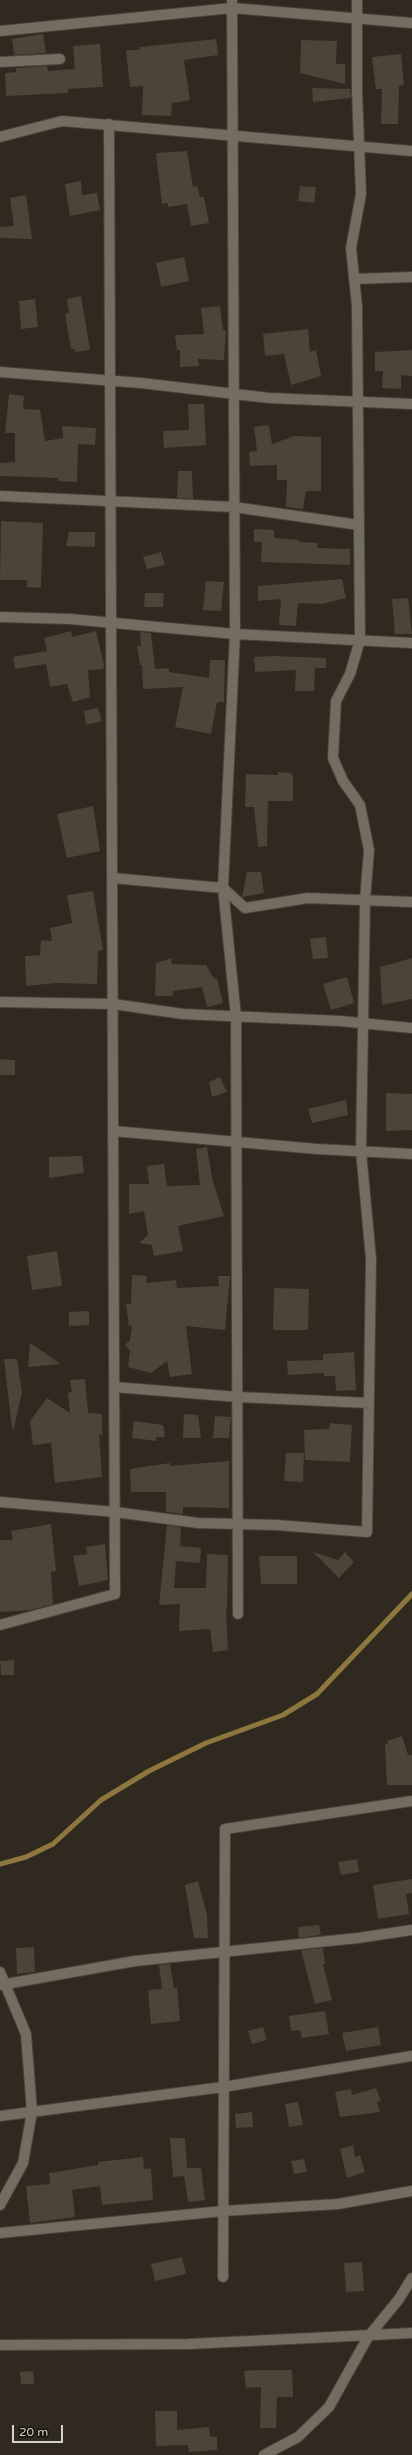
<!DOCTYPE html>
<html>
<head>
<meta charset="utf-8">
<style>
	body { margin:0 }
	#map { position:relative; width:412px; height:2455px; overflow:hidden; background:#2f291f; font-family:"Varela Round",sans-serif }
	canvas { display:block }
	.scale { position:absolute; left:12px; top:2425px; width:51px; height:18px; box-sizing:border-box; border:2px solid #d5d1cb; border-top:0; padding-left:5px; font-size:12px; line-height:14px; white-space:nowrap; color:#d5d1cb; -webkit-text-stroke:3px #15120e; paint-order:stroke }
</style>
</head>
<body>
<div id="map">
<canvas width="412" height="2455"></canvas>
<div class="scale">20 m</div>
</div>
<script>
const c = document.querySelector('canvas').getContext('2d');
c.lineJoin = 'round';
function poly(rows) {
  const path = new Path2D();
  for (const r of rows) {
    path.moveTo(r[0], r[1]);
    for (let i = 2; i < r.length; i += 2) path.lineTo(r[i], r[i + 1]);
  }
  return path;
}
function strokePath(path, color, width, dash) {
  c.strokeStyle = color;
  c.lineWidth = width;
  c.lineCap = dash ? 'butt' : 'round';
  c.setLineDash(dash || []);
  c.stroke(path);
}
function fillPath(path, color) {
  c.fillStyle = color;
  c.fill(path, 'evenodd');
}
strokePath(poly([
	[0,1864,26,1857,53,1844,101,1800,149,1771,206,1743,283,1715,317,1694,412,1594]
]), '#8e773e', 5);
fillPath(poly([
	[43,34,46,53,14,55,12,39],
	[216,39,218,55,184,60,190,100,172,103,171,116,142,115,143,86,130,87,126,50,139,50,140,47],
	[301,40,337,41,336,64,345,64,345,84,300,73],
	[100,44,103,87,68,89,68,93,6,96,5,73,16,72,16,68,47,66,48,71,75,69,73,46],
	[401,54,404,85,399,86,398,124,381,124,382,89,376,89,372,57],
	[312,88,350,89,351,98,313,102],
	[187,151,193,187,197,186,200,197,204,197,209,223,191,226,187,204,168,207,168,203,162,204,156,153],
	[81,181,82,195,97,193,100,210,70,216,65,184],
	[300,186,316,187,314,203,298,201],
	[26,195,32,239,0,238,0,227,14,226,10,198],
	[184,257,189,281,161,287,156,263],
	[81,296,90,350,75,352,74,349,71,349,65,314,69,313,67,299],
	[35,299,38,327,21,329,19,301],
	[220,306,223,330,226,331,224,360,198,359,199,366,180,367,180,350,177,350,175,335,204,334,201,308],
	[308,329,310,352,316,350,321,376,291,385,284,354,265,356,263,334],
	[412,350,412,376,401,375,401,389,382,388,383,371,375,371,375,352],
	[9,394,24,396,23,409,40,410,45,441,63,438,62,426,96,428,95,445,78,444,77,482,58,481,58,478,0,476,0,463,15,462,15,433,5,433],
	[188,404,204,404,206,445,164,448,163,431,189,430],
	[269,425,272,444,294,436,321,437,321,491,306,491,303,509,286,507,287,480,277,480,277,465,250,466,249,452,257,451,254,427],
	[178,471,192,471,193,499,177,498],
	[1,521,43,523,41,588,27,587,27,580,0,580],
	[254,529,274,530,274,538,299,540,299,542,318,543,317,548,350,549,350,565,261,562,262,542,254,542],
	[69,532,95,532,95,547,66,546],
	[161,552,165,565,147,569,143,557],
	[342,579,346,598,322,604,298,603,296,626,279,625,281,599,258,601,258,586],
	[206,581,224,582,221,611,203,610],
	[145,593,164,593,163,607,144,607],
	[408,598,412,634,395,634,392,599],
	[71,631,72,637,96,631,104,665,103,669,88,670,90,697,73,702,67,684,50,687,46,664,15,669,13,657,47,651,44,638],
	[140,632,151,633,155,669,169,668,169,672,209,678,210,660,225,660,224,702,217,702,211,734,175,727,183,687,143,689,142,665,140,665,137,646,141,646],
	[273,656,326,658,326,668,315,668,314,691,295,691,296,670,255,672,254,657],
	[98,708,102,721,86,725,84,711],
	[278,772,291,773,293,776,293,801,268,801,267,846,258,847,254,807,245,807,246,774,278,775],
	[93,806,100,851,67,858,57,814],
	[247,872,261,872,264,893,242,897],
	[93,891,103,950,98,951,97,984,56,983,26,986,25,956,40,955,41,940,52,941,50,928,72,923,67,895],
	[326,937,328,958,313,959,310,939],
	[172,958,171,964,206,965,214,979,217,978,223,1003,207,1007,202,987,173,991,173,996,155,996,156,963],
	[412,958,412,999,382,1005,380,967],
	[347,977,354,1003,331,1010,323,984],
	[0,1059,15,1060,15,1075,0,1075],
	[220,1077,227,1092,212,1097,209,1082],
	[386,1093,412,1094,412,1130,386,1131],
	[346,1100,348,1115,312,1123,308,1109],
	[207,1147,212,1178,224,1216,178,1226,183,1251,154,1256,152,1245,139,1243,148,1235,144,1211,129,1214,129,1184,149,1184,147,1166,164,1164,167,1186,200,1185,196,1149],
	[82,1156,84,1173,49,1178,49,1157],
	[57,1251,62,1286,32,1290,27,1256],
	[132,1275,147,1276,146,1283,176,1280,177,1288,219,1286,218,1276,230,1276,225,1330,186,1326,192,1374,170,1377,167,1361,151,1373,128,1367,130,1351,125,1345,130,1340,132,1325,129,1326,126,1304,131,1304],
	[274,1288,309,1289,308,1330,273,1330],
	[89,1311,89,1325,69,1326,69,1312],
	[30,1343,61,1364,28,1367],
	[354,1352,356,1390,336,1391,335,1376,324,1376,324,1373,288,1375,287,1361,323,1360,323,1354],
	[4,1359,17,1359,22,1392,14,1428,12,1428],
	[85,1379,88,1413,102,1414,102,1437,99,1433,102,1477,55,1483,51,1443,33,1445,30,1421,47,1398,70,1413,68,1393,72,1392,70,1380],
	[184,1414,198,1415,201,1438,183,1438],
	[215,1416,231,1417,229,1438,213,1438],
	[134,1421,163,1425,165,1437,156,1437,157,1441,132,1438],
	[330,1423,352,1425,350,1462,305,1460,304,1430,329,1429],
	[286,1453,304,1453,303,1482,284,1481],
	[229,1461,229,1508,183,1507,183,1514,166,1512,166,1492,131,1492,130,1469,170,1463,170,1466],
	[51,1524,56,1571,51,1572,53,1604,31,1610,0,1612,0,1540,13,1540,11,1531],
	[167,1525,181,1527,180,1546,201,1548,200,1563,176,1561,174,1588,206,1588,207,1554,228,1555,227,1609,226,1609,228,1650,213,1652,210,1629,179,1631,180,1604,159,1605],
	[105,1544,108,1580,79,1586,73,1556,87,1554,86,1547],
	[313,1552,338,1560,345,1552,354,1562,339,1578],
	[259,1556,297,1556,297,1584,261,1584],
	[14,1660,14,1675,1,1675,0,1661],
	[402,1736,408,1755,412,1755,412,1785,387,1785,385,1744,388,1744,387,1741],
	[357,1859,359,1872,341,1875,338,1862],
	[412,1879,412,1893,406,1894,409,1914,378,1919,373,1885],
	[198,1881,207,1915,208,1938,194,1938,185,1885],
	[319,1925,321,1935,299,1938,298,1927],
	[34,1947,35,1972,17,1974,16,1948],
	[323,1948,325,1964,323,1964,332,2000,315,2004,301,1950],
	[170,1964,174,1988,177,1988,180,2021,151,2024,148,1990,162,1989,159,1965],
	[325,2011,329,2034,302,2038,300,2030,291,2031,289,2016],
	[263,2027,267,2040,252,2044,248,2031],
	[378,2027,381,2045,346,2051,342,2033],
	[376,2088,381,2101,377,2102,380,2112,340,2117,335,2092,351,2089,352,2095],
	[298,2102,303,2125,289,2127,285,2104],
	[252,2112,253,2127,236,2128,235,2114],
	[170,2138,185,2138,187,2168,201,2168,205,2200,188,2202,184,2176,173,2177],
	[353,2145,355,2157,360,2155,365,2172,347,2178,340,2149],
	[143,2157,144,2169,151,2168,153,2200,102,2205,100,2186,72,2190,75,2217,30,2223,26,2186,50,2184,49,2173,98,2165,98,2162],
	[304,2159,307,2172,294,2174,291,2161],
	[182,2257,186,2274,155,2281,151,2264],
	[362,2262,364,2291,346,2292,344,2263],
	[257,2370,292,2370,293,2397,277,2397,276,2428,260,2428,261,2387,246,2388,244,2371],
	[33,2371,34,2384,21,2384,20,2372],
	[155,2411,177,2411,177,2430,209,2427,210,2437,217,2437,217,2450,189,2452,188,2445,156,2446]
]), '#4a4439');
const street = poly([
	[232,0,235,634,223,888,236,1017,238,1614],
	[0,31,232,8,412,23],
	[0,62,60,59],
	[0,137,62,121,412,151],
	[354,279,412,277],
	[0,372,141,383,269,398,412,404],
	[0,496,234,507,359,525],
	[0,617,70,619,235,634,412,643],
	[112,878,223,888,245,908,308,898,412,902],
	[0,1002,113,1004,183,1014,340,1021,412,1028],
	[113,1131,317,1149,412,1154],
	[114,1387,238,1397,369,1403],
	[0,1502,115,1512,198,1523,276,1525,367,1532,371,1259,361,1151,365,900,369,850,360,805,343,781,333,758,336,701,350,674,360,640,357,306,351,248,361,194,357,91,357,0],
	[0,1625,115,1594,109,124],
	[0,1972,26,2034,32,2112,23,2163,0,2205],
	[0,1985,135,1961,358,1938,412,1930],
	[0,2116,223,2087,412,2056],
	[0,2233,223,2211,338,2204,412,2191],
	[223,2277,225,1829,412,1801],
	[0,2345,189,2344,412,2333],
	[264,2455,298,2437,329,2407,368,2337,399,2299,412,2278]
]);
strokePath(street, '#48443b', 12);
strokePath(street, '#726c61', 10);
</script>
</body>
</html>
